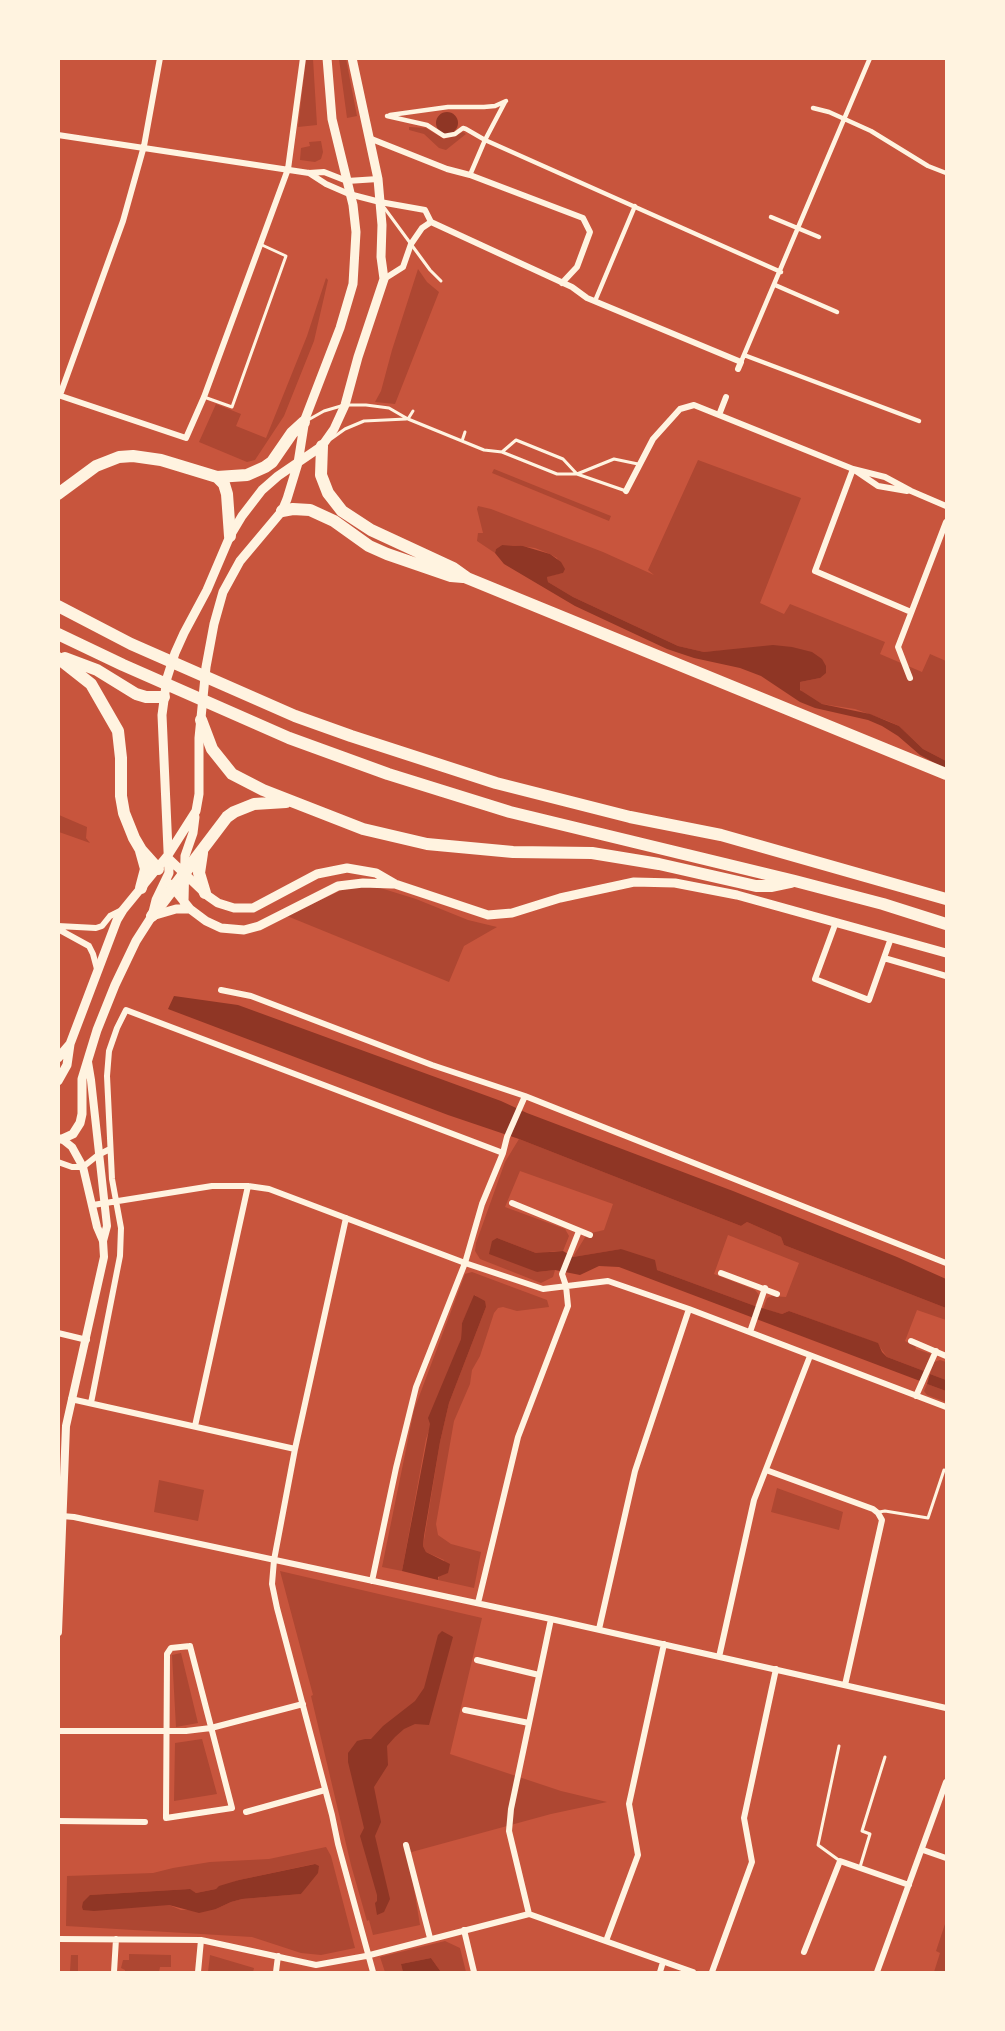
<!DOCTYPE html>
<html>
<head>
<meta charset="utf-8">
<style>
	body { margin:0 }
	#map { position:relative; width:1005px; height:2031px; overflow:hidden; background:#c8553d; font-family:"IBM Plex Sans",sans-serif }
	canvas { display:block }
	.frame { position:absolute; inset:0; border:60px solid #fff3e0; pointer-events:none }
</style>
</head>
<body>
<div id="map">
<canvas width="1005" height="2031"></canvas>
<div class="frame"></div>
</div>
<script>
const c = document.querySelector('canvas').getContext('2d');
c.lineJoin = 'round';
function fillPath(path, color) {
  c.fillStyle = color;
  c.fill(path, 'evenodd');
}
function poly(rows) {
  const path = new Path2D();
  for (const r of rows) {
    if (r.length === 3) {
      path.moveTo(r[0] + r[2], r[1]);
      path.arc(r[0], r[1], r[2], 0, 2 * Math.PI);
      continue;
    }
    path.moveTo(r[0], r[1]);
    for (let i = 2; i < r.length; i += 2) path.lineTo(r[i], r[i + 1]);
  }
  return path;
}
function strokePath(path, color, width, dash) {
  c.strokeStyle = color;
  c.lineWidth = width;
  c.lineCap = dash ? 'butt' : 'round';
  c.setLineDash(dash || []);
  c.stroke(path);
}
fillPath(poly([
	[306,59,313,59,317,125,298,127],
	[339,59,346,59,357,116,347,118],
	[409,127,426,128,444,139,463,132,466,134,446,150,439,148,424,134,409,130],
	[321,141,323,152,321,159,315,162,300,160,301,148,310,146,309,142],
	[418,269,427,282,439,292,395,404,375,402,381,391,392,350],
	[326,278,328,280,314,341,284,416,255,460,247,462,199,442,216,404,241,414,236,426,266,438,307,336],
	[698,460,801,498,760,603,784,614,790,604,885,642,880,654,922,672,930,654,946,661,946,761,923,749,899,726,888,721,855,709,822,704,804,694,799,688,800,682,820,678,779,646,704,652,678,646,573,597,548,582,547,577,549,576,563,573,557,558,550,554,535,548,513,545,502,545,496,549,495,553,477,541,478,533,483,533,477,509,478,506,491,509,603,552,654,575,648,570],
	[494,469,551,492,611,516,609,521,492,473],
	[59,815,87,827,86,838,90,843,59,832],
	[374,886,416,899,468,920,497,927,464,946,449,982,287,916,348,887],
	[519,1139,741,1226,747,1222,781,1237,784,1245,946,1308,946,1320,917,1310,905,1341,915,1346,916,1349,931,1354,924,1371,887,1357,877,1343,789,1311,782,1314,763,1309,767,1298,772,1296,786,1297,799,1263,728,1235,714,1274,755,1290,759,1295,755,1306,657,1270,621,1249,573,1257,587,1234,604,1230,613,1204,520,1171,505,1207,565,1229,569,1236,563,1251,554,1251,544,1253,536,1253,497,1238,537,1272,555,1270,553,1277,541,1283,480,1259,475,1251,476,1243,505,1162],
	[472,1272,547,1300,549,1307,517,1311,503,1307,498,1308,494,1313,480,1356,472,1370,470,1384,454,1421,436,1524,438,1535,451,1544,481,1552,474,1588,438,1580,444,1560,426,1552,423,1546,440,1442,449,1403,486,1307,475,1295,462,1323,461,1339,426,1439,402,1571,382,1567,414,1410,465,1274],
	[940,1360,946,1362,946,1380,930,1374,934,1362],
	[927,1384,946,1391,946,1402,927,1395,924,1391],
	[159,1480,204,1490,198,1521,154,1512],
	[777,1488,843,1512,839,1530,771,1512],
	[280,1571,482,1618,450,1754,561,1791,607,1802,551,1814,408,1853,420,1925,373,1935,369,1920,367,1921,351,1865,311,1696,313,1695],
	[181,1653,198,1723,176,1727,172,1655],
	[202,1739,217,1794,174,1801,175,1743],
	[326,1847,331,1856,355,1948,321,1955,301,1953,252,1937,66,1926,67,1876,153,1873,173,1868,210,1862,269,1859],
	[314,1864,319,1867,301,1894,242,1899,231,1902,216,1909,181,1910,169,1905,90,1895,189,1889,196,1893,216,1889,239,1880],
	[946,1921,946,1972,934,1972,940,1953,936,1951],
	[445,1941,460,1948,466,1972,441,1972,431,1958,401,1964,403,1972,385,1972,380,1957],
	[129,1954,171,1955,171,1967,160,1967,159,1972,125,1972,125,1970,121,1968,123,1960,129,1960],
	[71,1955,78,1955,78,1972,70,1972],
	[210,1955,254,1968,253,1972,208,1972]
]), '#ae4732');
fillPath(poly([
	[447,123,11],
	[502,545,523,546,550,554,561,562,565,569,563,573,547,577,548,582,573,597,678,646,704,652,773,645,792,647,812,652,822,659,826,666,826,673,820,678,800,682,800,690,822,704,870,714,899,726,923,749,946,761,946,769,920,755,898,736,882,726,868,720,815,708,800,702,761,676,740,668,694,658,667,649,575,606,504,564,495,553,496,549],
	[174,996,238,1005,501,1101,527,1113,733,1191,897,1257,946,1279,946,1308,784,1245,781,1237,747,1222,741,1226,519,1139,448,1115,168,1009],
	[497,1238,536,1253,563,1251,573,1257,621,1249,655,1260,657,1270,755,1306,782,1314,789,1311,878,1343,882,1352,887,1357,924,1371,920,1381,619,1267,599,1266,580,1275,555,1270,537,1272,489,1254,492,1241],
	[474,1295,485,1301,486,1307,449,1403,440,1442,424,1536,423,1546,426,1552,450,1564,448,1573,438,1577,438,1580,402,1571,430,1424,428,1418,461,1339,462,1323],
	[930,1374,946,1380,946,1391,927,1384],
	[442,1631,453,1637,429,1725,415,1724,404,1729,395,1737,387,1746,388,1765,374,1787,381,1822,375,1836,390,1899,384,1912,377,1915,375,1903,377,1901,377,1895,360,1836,364,1828,348,1762,348,1753,357,1741,365,1739,371,1739,383,1726,415,1701,424,1688,438,1635],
	[315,1864,319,1866,318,1873,301,1894,242,1899,231,1902,216,1909,199,1913,169,1905,94,1911,83,1910,82,1907,83,1902,90,1895,190,1889,196,1893,216,1889,219,1886,239,1880],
	[431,1958,441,1972,403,1972,401,1964]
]), '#8f3625');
strokePath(poly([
	[383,206,430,270,441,281],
	[204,397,232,407,286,256,262,245],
	[347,405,366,405,389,408,408,419,484,450,502,452,557,474,577,474,614,459,638,464],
	[408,419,413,411],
	[308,420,324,411,341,406],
	[331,439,345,429,364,421,406,419],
	[462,441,465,432],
	[502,452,516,440,563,459,577,474,626,491],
	[879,1512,885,1511,928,1518,944,1470],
	[839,1746,818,1845,840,1861],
	[860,1867,870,1834,862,1831,885,1757]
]), '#fff3e0', 3);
strokePath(poly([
	[813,108,829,112,871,131,928,166,946,173],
	[390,115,448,107,484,107,495,106,506,101],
	[387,116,427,125,444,136,455,134,463,128,466,129,485,140,781,272],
	[470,175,485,140,505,102],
	[771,217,819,237],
	[775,285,837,312],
	[595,301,635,206],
	[744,355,919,421],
	[741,362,870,58]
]), '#fff3e0', 4.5);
strokePath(poly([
	[58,135,309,173,324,172,347,181,378,179],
	[369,138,447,169,470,175,583,218,590,232,577,267,562,283],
	[309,173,326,184,349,194,380,202,425,210,431,222],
	[384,279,403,267,411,244,422,228,431,222,572,287,587,298,741,362,738,369],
	[58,395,186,438,204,397,288,169,303,58],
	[60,395,123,221,144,146,160,58],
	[719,415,726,397],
	[853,469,815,571,911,612],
	[856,471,878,486,907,491],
	[626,491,653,439,680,409,694,405,853,469,885,477,911,491,946,506],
	[910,678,898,647,946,522],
	[836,922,815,979,869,1000,891,938],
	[58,926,96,928,102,926,110,916,122,910],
	[58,929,89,946,93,954,97,969],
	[884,958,946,976],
	[221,990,251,996,432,1065,525,1096,946,1263],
	[58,1162,72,1167,83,1167,98,1155,110,1149],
	[512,1203,590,1235],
	[93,1205,212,1186,248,1186,269,1189,465,1263,543,1289,608,1281,689,1309,946,1407],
	[346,1218,295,1449,274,1560,272,1584,277,1608,332,1815,338,1844,373,1972],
	[721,1273,777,1294],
	[750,1332,765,1288],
	[58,1333,87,1340],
	[911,1341,946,1356],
	[916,1396,936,1351],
	[71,1399,295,1449],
	[91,1403,120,1256,121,1228,112,1179,107,1076,109,1051,117,1028,126,1010,503,1153],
	[195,1426,248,1186],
	[766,1470,873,1509,878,1513,882,1520,845,1685],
	[62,1516,74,1517,551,1619,946,1708],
	[372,1581,396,1468,416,1387,465,1263,482,1204,503,1153,507,1137,525,1096],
	[478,1603,518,1437,568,1306,566,1286,562,1274,579,1231],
	[599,1629,635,1471,689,1309],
	[190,1646,232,1808,166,1818,167,1654,171,1648,190,1646],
	[719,1657,754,1500,810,1356],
	[477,1660,539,1675],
	[465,1710,529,1723],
	[58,1731,186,1731,211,1728,303,1704],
	[246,1812,325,1790],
	[58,1821,145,1822],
	[406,1845,430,1938],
	[923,1850,946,1858],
	[529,1914,509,1831,511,1809,551,1619],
	[464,1930,474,1972],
	[58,1939,201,1940,316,1965,366,1956,529,1914,693,1972],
	[606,1941,638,1855,629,1804,664,1644],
	[804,1952,840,1861,909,1885],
	[114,1972,116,1939],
	[198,1972,201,1940],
	[276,1972,278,1956],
	[660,1972,663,1962],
	[712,1972,752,1862,744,1818,776,1669],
	[877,1972,946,1782]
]), '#fff3e0', 6);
strokePath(poly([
	[88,1062,91,1080,107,1226,103,1241],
	[58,1632,66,1426,104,1257,103,1241,97,1227,83,1167,72,1147,62,1139]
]), '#fff3e0', 8);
strokePath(poly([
	[169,859,208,896,218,903,234,908,253,908,317,874,347,868,376,873,395,884,488,915,512,913,560,898,634,882,675,883,737,895,946,953],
	[170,884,190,909,206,921,221,928,244,930,259,926,338,886,363,883,392,884],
	[184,902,185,856,193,833,195,817],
	[152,916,176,909,190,909],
	[58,1058,70,1044,117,920,123,910,168,855,196,811,199,794,199,738,206,667,214,624,223,592,240,561,282,511,287,499,298,463,305,419,340,328,353,284,356,232,353,205,332,119,327,58],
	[58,1081,67,1065,70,1044],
	[58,1139,62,1139,73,1134,80,1123,82,1114,82,1079,97,1030,115,985,136,941,152,916,156,900,169,873,162,715,167,678,175,653,184,633,207,590,230,536,242,516,262,490,278,476,322,446,334,429,345,405,358,357,384,279,381,257,382,225,378,179,352,58]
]), '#fff3e0', 9);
strokePath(poly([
	[322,446,321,475,328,493,342,511,371,530,453,568,467,578,946,774],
	[217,477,224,484,227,494,230,536],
	[58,494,96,466,119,457,133,456,161,460,217,477,247,475,265,467,272,462,292,433,304,422],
	[282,511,293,509,310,510,334,521,369,546,387,554,451,576,463,577],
	[58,606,131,644,295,716,351,736,496,783,630,817,721,835,946,899],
	[58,634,123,665,289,738,388,774,510,812,795,881,883,904,946,924],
	[58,658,91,684,118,731,121,758,121,796,124,813,134,838,141,850,158,869],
	[65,658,97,670,136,694,146,697,164,697],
	[201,720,212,749,232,774,263,790,363,829,427,844,513,852,592,853,659,864,756,886,772,886,791,882],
	[202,853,199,873,205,893],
	[141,888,146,869,141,851],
	[152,916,227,817,234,812,254,804,286,802]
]), '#fff3e0', 12);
</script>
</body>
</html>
